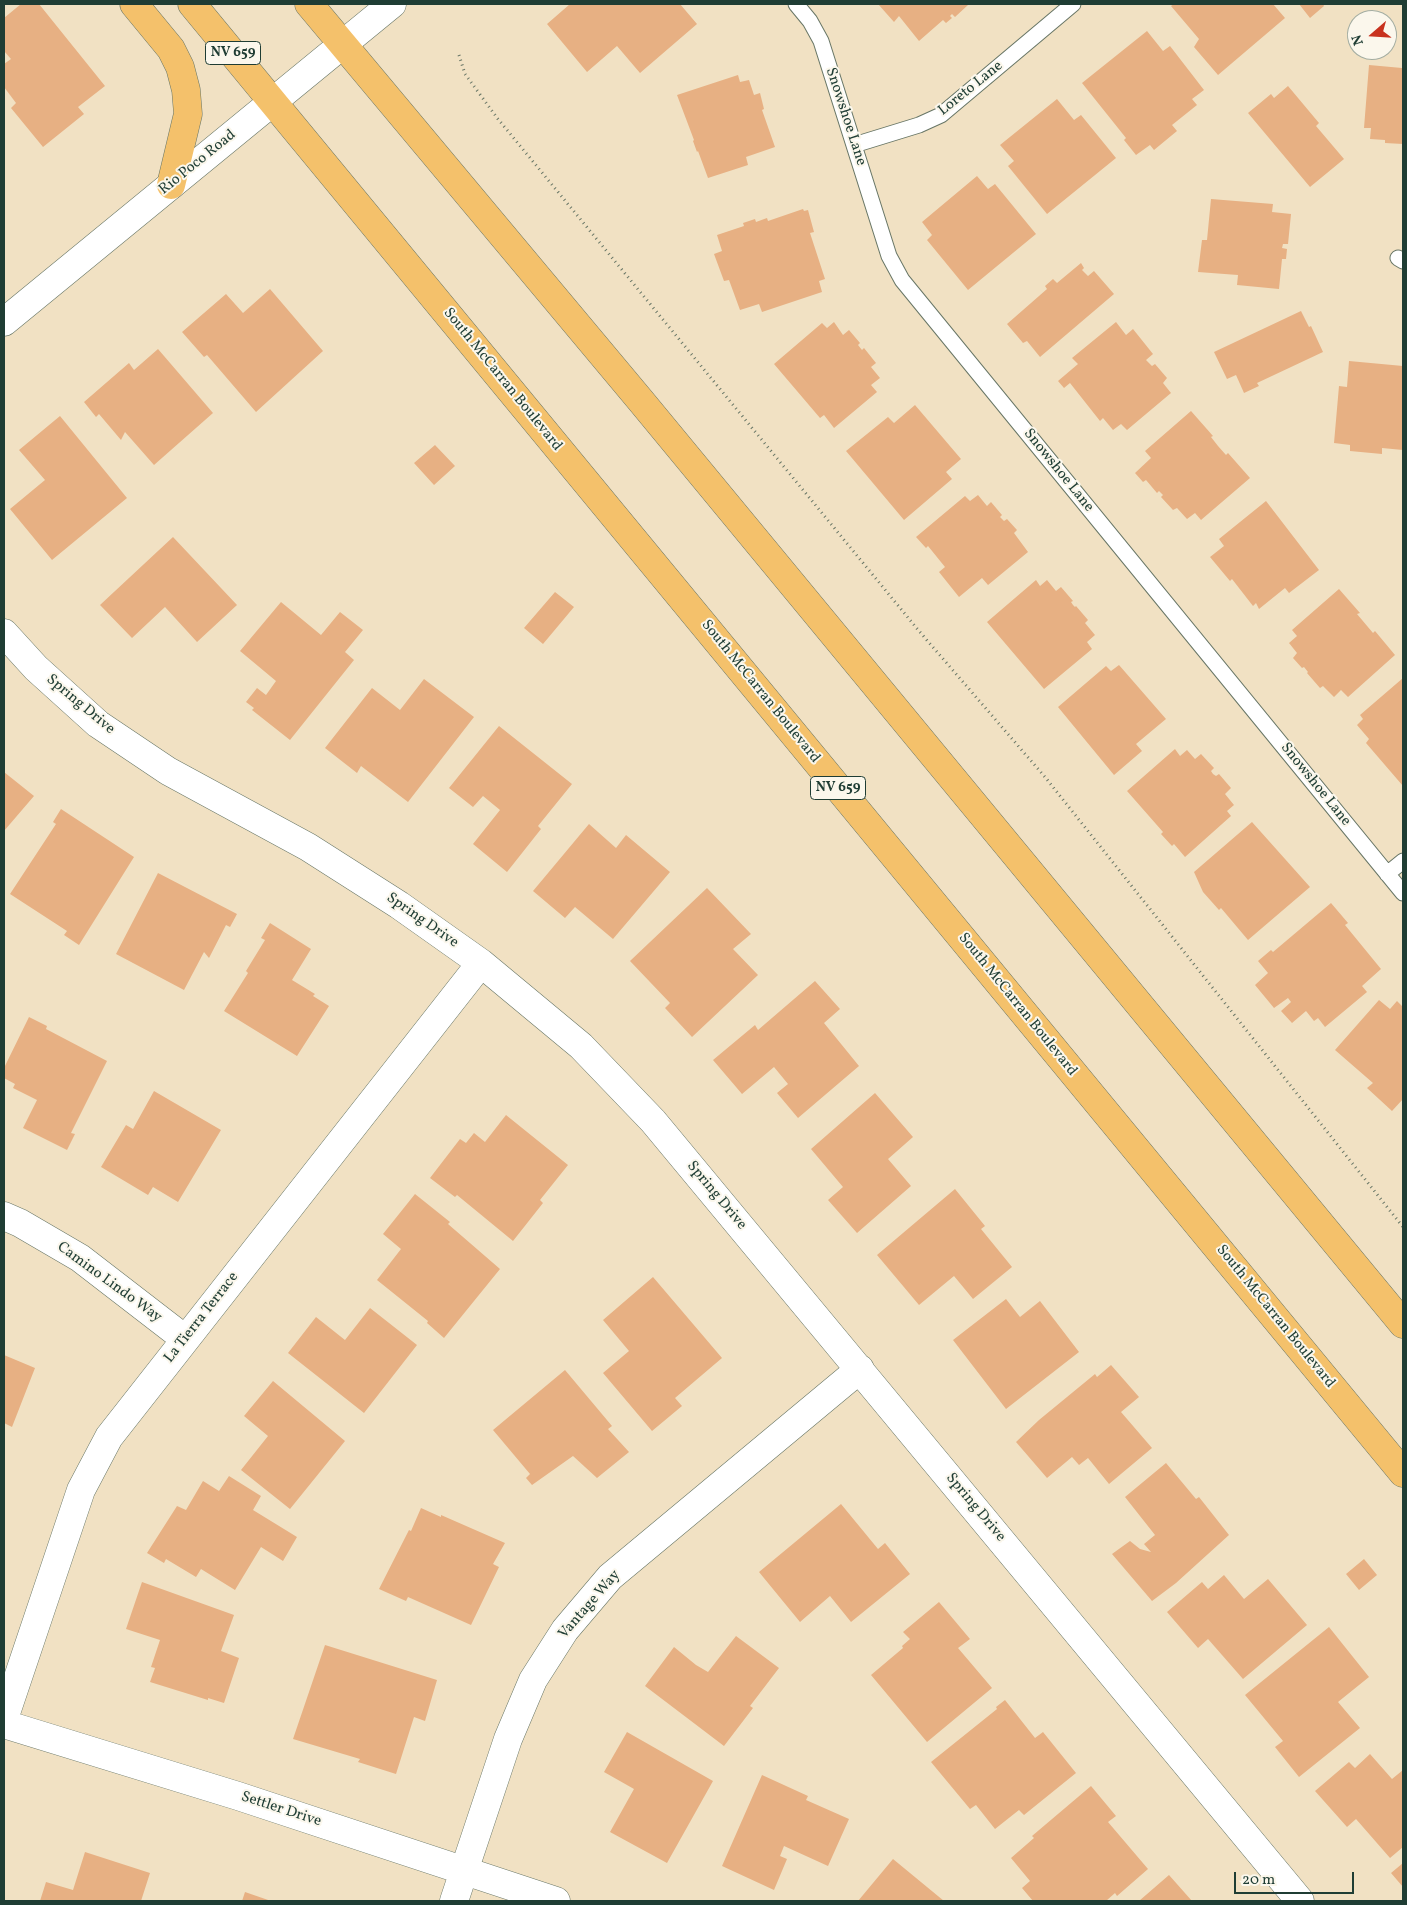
<!DOCTYPE html>
<html>
<head>
<meta charset="utf-8">
<style>
	body { margin:0 }
	#map { position:relative; width:1407px; height:1905px; overflow:hidden; background:#f1e1c3; font-family:Vollkorn,serif }
	canvas { display:block }
	.frame { position:absolute; inset:0; border:5px solid #1f3d34; pointer-events:none }
	.north { position:absolute; left:1347px; top:10px; width:50px; height:50px; box-sizing:border-box; background:#fbf7ec; border:1px solid #a3ada2; border-radius:50%; rotate:251deg; font-size:14px; font-weight:700; line-height:20px; text-align:center; color:#1f3d34 }
	.north::after { content:''; display:block; margin:auto; width:18px; height:22px; background:#c8321e; clip-path:polygon(50% 0,100% 100%,50% 72%,0 100%) }
	.scale { position:absolute; left:1234px; top:1872px; width:120px; height:22px; box-sizing:border-box; border:2px solid #1f3d34; border-top:0; padding-left:6px; font-size:15px; line-height:18px; white-space:nowrap; color:#1f3d34; -webkit-text-stroke:4px #fbf7ec; paint-order:stroke }
</style>
</head>
<body>
<div id="map">
<canvas width="1407" height="1905"></canvas>
<div class="frame"></div>
<div class="north">N</div>
<div class="scale">20 m</div>
</div>
<script>
const c = document.querySelector('canvas').getContext('2d');
c.lineJoin = 'round';
function fillPath(path, color) {
  c.fillStyle = color;
  c.fill(path, 'evenodd');
}
function poly(rows) {
  const path = new Path2D();
  for (const r of rows) {
    path.moveTo(r[0], r[1]);
    for (let i = 2; i < r.length; i += 2) path.lineTo(r[i], r[i + 1]);
  }
  return path;
}
function strokePath(path, color, width, dash) {
  c.strokeStyle = color;
  c.lineWidth = width;
  c.lineCap = dash ? 'butt' : 'round';
  c.setLineDash(dash || []);
  c.stroke(path);
}
function label(font, color, halo, rows, align = 'center') {
  c.font = font + ' Vollkorn,serif';
  c.lineWidth = 4;
  c.setLineDash([]);
  c.textBaseline = 'middle';
  c.strokeStyle = halo;
  c.fillStyle = color;
  for (const [text, x, y, turn = 0] of rows) {
    c.save();
    c.translate(x, y);
    c.rotate((+turn || 0) * Math.PI / 180);
    c.textAlign = isNaN(turn) ? turn : align;
    if (halo) c.strokeText(text, 0, 0);
    c.fillText(text, 0, 0);
    c.restore();
  }
}
fillPath(poly([
	[21,4,39,4,105,86,78,107,84,114,43,147,11,108,16,103,4,87,4,64,11,59,4,51,4,18],
	[570,4,680,4,697,24,640,73,617,46,587,72,547,24],
	[878,4,966,4,968,5,955,17,952,14,950,16,952,18,946,23,943,20,919,41,899,16,894,22],
	[1174,4,1273,4,1285,18,1218,75,1194,47,1199,39,1171,6],
	[1299,4,1323,4,1324,6,1310,18],
	[1147,31,1163,51,1170,46,1204,90,1192,99,1197,105,1172,125,1177,131,1154,150,1150,145,1136,155,1124,140,1126,138,1082,83],
	[1369,65,1402,68,1403,69,1403,144,1385,143,1385,140,1370,139,1371,128,1364,128],
	[738,75,740,82,749,80,754,95,760,93,764,109,762,110,775,147,746,157,748,165,708,178,698,151,697,152,693,141,694,140,677,95],
	[1288,86,1319,123,1316,126,1344,159,1310,187,1248,113,1271,94,1274,98],
	[1057,99,1074,120,1081,115,1116,158,1047,214,1008,166,1014,161,1000,145],
	[977,176,988,189,995,184,1036,234,968,290,927,240,932,235,922,222],
	[1211,199,1273,204,1272,212,1291,214,1288,244,1283,244,1282,248,1287,249,1286,259,1282,259,1279,289,1237,285,1238,275,1198,272,1202,240,1207,240],
	[803,209,804,211,808,210,814,232,810,233,825,279,819,281,822,292,762,312,759,304,740,310,729,280,724,281,714,254,722,251,717,235,744,226,743,223,755,219,756,222,767,218,768,221],
	[1081,263,1084,268,1082,270,1088,276,1094,271,1114,294,1040,357,1027,341,1023,343,1007,324,1047,289,1045,286,1053,279,1057,283],
	[270,289,323,351,256,412,207,355,204,357,182,332,226,294,243,313],
	[1301,311,1309,327,1311,326,1323,352,1257,383,1259,386,1244,393,1236,375,1227,379,1214,352],
	[834,322,843,335,849,330,860,343,858,345,862,350,864,348,876,363,871,367,880,378,871,385,877,392,834,428,824,415,820,418,774,364,822,323,827,328],
	[1116,322,1126,335,1133,329,1153,354,1146,360,1152,366,1155,364,1167,378,1163,383,1171,393,1127,430,1121,424,1113,430,1103,418,1100,421,1070,383,1064,388,1058,381,1078,364,1072,358],
	[158,349,213,413,154,465,125,432,121,440,99,414,96,417,84,402,129,363,134,370],
	[1349,361,1403,366,1403,450,1382,448,1382,454,1350,451,1350,445,1334,443,1339,386,1347,387],
	[915,405,961,459,946,472,952,479,904,520,846,451,888,417,894,423],
	[1191,411,1213,436,1211,437,1218,446,1226,455,1228,453,1250,478,1201,520,1195,513,1187,519,1177,508,1173,510,1161,497,1163,495,1159,491,1157,493,1146,480,1143,482,1135,473,1151,458,1145,451],
	[60,416,127,498,52,560,10,509,45,480,19,450],
	[435,445,455,466,434,485,414,463],
	[978,495,987,506,991,502,1002,515,1000,517,1004,521,1007,519,1017,530,1014,533,1028,552,988,585,982,578,959,597,939,572,945,567,928,546,926,548,916,537,965,496,970,501],
	[1266,501,1319,570,1289,593,1285,588,1259,609,1256,603,1253,606,1232,579,1230,581,1210,557,1224,546,1219,539],
	[173,537,237,605,197,642,165,607,132,638,100,605],
	[1036,580,1040,586,1047,580,1056,591,1061,587,1073,601,1071,602,1073,605,1075,607,1076,606,1088,620,1085,623,1095,635,1087,642,1092,649,1044,689,987,622],
	[1339,589,1360,613,1357,614,1373,633,1375,631,1395,655,1348,697,1341,690,1334,697,1323,686,1320,688,1307,673,1308,672,1304,667,1302,668,1293,658,1297,653,1289,643,1297,636,1292,630],
	[555,592,574,607,543,644,524,628],
	[281,602,321,635,340,612,363,630,345,652,354,660,290,740,252,710,254,708,246,702,257,688,266,695,276,681,240,651],
	[1119,665,1166,719,1136,744,1142,751,1114,775,1058,707,1106,666,1111,671],
	[1403,678,1403,786,1366,743,1369,739,1357,725,1363,719,1360,715],
	[424,679,474,717,408,802,361,766,357,773,325,748,372,688,400,710],
	[499,726,572,784,538,826,541,829,507,872,473,844,500,810,483,796,473,807,449,788],
	[1175,749,1180,756,1187,750,1195,759,1201,754,1214,768,1211,771,1213,774,1216,776,1219,774,1231,788,1225,794,1234,805,1227,811,1231,816,1185,857,1174,844,1172,846,1161,834,1163,832,1127,791],
	[4,772,34,796,4,831],
	[61,809,134,857,79,945,64,935,67,931,10,894,56,824,53,822],
	[1252,822,1310,887,1248,940,1221,908,1219,910,1203,892,1194,872],
	[589,824,616,848,626,835,670,872,613,939,575,907,565,918,533,891],
	[158,873,237,914,230,927,226,925,209,958,204,952,184,990,116,954],
	[707,888,751,934,733,949,758,975,692,1037,665,1008,670,1003,630,961],
	[1331,903,1348,923,1345,925,1381,969,1362,986,1367,992,1325,1027,1318,1018,1314,1021,1306,1011,1292,1023,1281,1011,1291,1002,1288,998,1274,1008,1255,985,1268,973,1258,961,1271,950,1273,952],
	[270,923,311,949,292,980,315,994,313,996,329,1006,297,1056,224,1011,248,973,246,971,265,940,261,938],
	[815,981,840,1009,824,1023,859,1066,798,1118,777,1093,788,1084,774,1067,742,1094,713,1060,755,1025,758,1030],
	[1379,1000,1390,1009,1397,1001,1403,1007,1403,1099,1392,1111,1367,1088,1373,1083,1335,1050],
	[29,1017,47,1026,46,1029,107,1061,71,1133,75,1134,67,1150,23,1128,37,1100,13,1088,15,1084,4,1078,4,1068],
	[154,1091,221,1130,178,1202,153,1187,148,1195,101,1167,126,1125,133,1129],
	[875,1093,913,1137,888,1159,911,1186,857,1233,828,1200,843,1187,811,1149],
	[506,1115,568,1165,540,1200,543,1203,513,1241,457,1195,455,1197,430,1178,460,1139,466,1143,474,1133,485,1142],
	[955,1189,985,1226,981,1229,1012,1267,973,1299,954,1276,919,1305,877,1255],
	[415,1194,450,1222,448,1224,500,1269,444,1338,427,1323,428,1321,377,1280,401,1249,383,1234],
	[653,1277,722,1358,675,1398,682,1406,652,1431,603,1373,629,1351,603,1320],
	[1006,1299,1020,1317,1040,1301,1079,1352,1006,1409,953,1340],
	[370,1308,417,1345,364,1413,288,1353,316,1317,345,1340],
	[4,1355,35,1368,12,1427,4,1423],
	[1111,1365,1139,1397,1121,1412,1152,1448,1109,1484,1088,1458,1079,1465,1072,1457,1047,1478,1016,1442,1039,1420,1095,1374,1097,1377],
	[565,1370,612,1426,608,1429,629,1452,597,1478,573,1456,532,1485,526,1478,530,1474,493,1430],
	[273,1381,345,1441,290,1509,241,1470,268,1436,244,1416],
	[1166,1463,1196,1499,1199,1497,1229,1535,1176,1583,1152,1601,1112,1554,1130,1541,1140,1549,1151,1552,1144,1544,1155,1535,1125,1497],
	[229,1476,261,1496,253,1510,297,1537,283,1561,261,1547,235,1590,201,1569,196,1577,166,1559,164,1563,147,1553,177,1506,186,1510,203,1481,219,1491],
	[841,1504,878,1549,885,1543,910,1574,851,1622,830,1596,800,1622,759,1572],
	[421,1508,441,1517,441,1515,505,1543,493,1564,499,1567,471,1625,408,1597,406,1601,379,1589,409,1530,411,1531],
	[1364,1559,1377,1575,1359,1590,1346,1574],
	[1224,1575,1244,1599,1268,1579,1307,1625,1243,1679,1208,1639,1198,1648,1167,1612,1202,1582,1208,1589],
	[142,1582,234,1615,221,1651,239,1658,224,1703,208,1698,208,1700,150,1682,155,1668,151,1667,160,1640,126,1629],
	[939,1602,970,1639,958,1648,992,1688,927,1742,871,1675,903,1648,902,1646,910,1639,903,1632],
	[1329,1627,1369,1677,1338,1702,1360,1728,1299,1777,1275,1747,1283,1741,1245,1695],
	[736,1636,779,1668,750,1706,753,1708,724,1746,645,1686,674,1647,696,1665,708,1672],
	[325,1645,437,1680,425,1721,414,1717,396,1774,358,1762,360,1759,293,1739],
	[1005,1700,1035,1738,1043,1732,1076,1773,1024,1815,1019,1810,995,1829,976,1805,970,1809,931,1762,997,1709,996,1707],
	[627,1732,713,1781,667,1863,610,1832,634,1789,604,1772],
	[1370,1754,1392,1779,1403,1770,1403,1847,1390,1858,1356,1819,1347,1827,1315,1791,1349,1762,1355,1768],
	[762,1775,808,1796,806,1800,849,1819,828,1866,784,1846,780,1856,787,1859,774,1890,722,1866],
	[1091,1786,1116,1816,1108,1822,1148,1869,1117,1896,1115,1893,1106,1901,1033,1901,1022,1888,1030,1881,1011,1858,1034,1838,1032,1836],
	[85,1852,150,1873,141,1901,40,1901,46,1882,73,1890],
	[893,1859,944,1901,858,1901],
	[1403,1863,1403,1887,1391,1873],
	[1169,1875,1192,1901,1139,1901],
	[245,1892,271,1901,242,1901]
]), '#e7b083');
const service = poly([
	[796,4,810,21,821,41,889,256,902,280,1403,893],
	[854,145,919,125,941,115,1073,4],
	[1398,258,1403,261],
	[1387,874,1403,861]
]);
const minor = poly([
	[4,322,392,4],
	[4,633,36,668,98,724,168,771,308,847,399,905,481,963,581,1046,653,1121,1300,1901],
	[4,1216,20,1223,80,1258,185,1339],
	[4,1719,81,1490,109,1437,481,963],
	[4,1724,238,1796,556,1901],
	[454,1901,508,1739,533,1680,565,1630,610,1577,860,1369]
]);
const primary = poly([
	[134,4,171,49,180,67,186,90,188,114,171,185],
	[192,4,1403,1473],
	[309,4,641,401,1403,1324]
]);
strokePath(service, '#687666', 17);
strokePath(minor, '#687666', 29);
strokePath(primary, '#687666', 29);
strokePath(poly([
	[459,55,465,74,498,119,919,631,1045,777,1403,1227]
]), '#687666', 3, [1, 4]);
strokePath(service, '#fff', 15);
strokePath(minor, '#fff', 28);
strokePath(primary, '#f4c16b', 28);
for (const [x, y, w] of [
	[233,53,55],
	[838,788,55]
]) {
  const box = new Path2D();
  box.roundRect(x - w / 2, y - 11.5, w, 23, 4);
  c.fillStyle = '#fbf7ec';
  c.fill(box);
  strokePath(box, '#1f3d34', 1);
}
label('bold 14px', '#1f3d34', null, [
	["NV 659",233,53],
	["NV 659",838,788]
]);
label('15px', '#1f3d34', '#fbf7ec', [
	["Loreto Lane",971,89,-39],
	["Snowshoe Lane",845,117,72],
	["Rio Poco Road",198,163,-39],
	["South McCarran Boulevard",502,380,51],
	["Snowshoe Lane",1058,471,51],
	["South McCarran Boulevard",760,692,51],
	["Spring Drive",80,705,40],
	["Snowshoe Lane",1315,785,51],
	["Spring Drive",422,921,35],
	["South McCarran Boulevard",1017,1005,51],
	["Spring Drive",716,1196,50],
	["Camino Lindo Way",109,1283,36],
	["South McCarran Boulevard",1275,1317,51],
	["La Tierra Terrace",202,1318,-52],
	["Spring Drive",975,1508,50],
	["Vantage Way",590,1605,-49],
	["Settler Drive",281,1810,18]
]);
</script>
</body>
</html>
